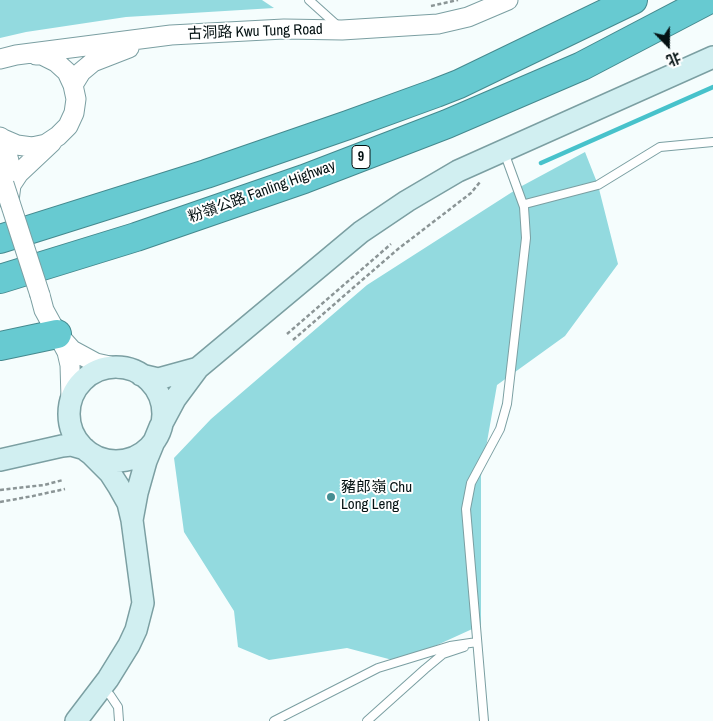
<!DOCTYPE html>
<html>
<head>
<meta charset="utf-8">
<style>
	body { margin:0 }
	#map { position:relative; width:713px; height:721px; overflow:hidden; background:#f5fdfd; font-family:"Archivo Narrow","Noto Sans SC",sans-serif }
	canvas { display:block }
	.north { position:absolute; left:643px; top:20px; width:50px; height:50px; -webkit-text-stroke:4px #fff; paint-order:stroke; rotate:158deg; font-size:14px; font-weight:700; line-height:20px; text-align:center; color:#041112 }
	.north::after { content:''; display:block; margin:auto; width:18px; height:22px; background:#041112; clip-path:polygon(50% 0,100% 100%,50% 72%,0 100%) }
</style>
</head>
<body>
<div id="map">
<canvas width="713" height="721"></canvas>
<div class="north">北</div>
</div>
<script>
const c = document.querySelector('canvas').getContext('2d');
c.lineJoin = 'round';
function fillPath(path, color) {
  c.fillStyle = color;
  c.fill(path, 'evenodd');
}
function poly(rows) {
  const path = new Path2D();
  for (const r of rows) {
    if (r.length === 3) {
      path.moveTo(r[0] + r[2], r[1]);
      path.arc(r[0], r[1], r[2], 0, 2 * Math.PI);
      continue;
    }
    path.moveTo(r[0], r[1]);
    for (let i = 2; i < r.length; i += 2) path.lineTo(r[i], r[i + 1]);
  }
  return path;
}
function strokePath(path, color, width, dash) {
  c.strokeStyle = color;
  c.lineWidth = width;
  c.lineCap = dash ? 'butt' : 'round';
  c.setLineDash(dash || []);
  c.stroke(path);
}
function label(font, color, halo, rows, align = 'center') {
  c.font = font + ' "Archivo Narrow","Noto Sans SC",sans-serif';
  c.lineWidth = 4;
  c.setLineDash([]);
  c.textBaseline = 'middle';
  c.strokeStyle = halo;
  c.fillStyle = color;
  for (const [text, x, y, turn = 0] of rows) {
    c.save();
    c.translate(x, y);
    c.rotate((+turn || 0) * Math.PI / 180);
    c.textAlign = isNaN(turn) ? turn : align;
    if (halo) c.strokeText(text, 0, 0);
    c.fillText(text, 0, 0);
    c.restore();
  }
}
fillPath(poly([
	[0,0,262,0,274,8,126,17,26,32,0,38],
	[585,152,598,185,618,264,565,336,497,385,481,476,481,625,400,662,347,648,269,660,238,647,234,611,184,532,174,458,211,419,367,285,520,187]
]), '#93dadf');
strokePath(poly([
	[541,163,713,87]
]), '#47c2cb', 4.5);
const service = poly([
	[309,0,339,27],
	[524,207,525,204,598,185,660,147,713,142],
	[103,689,110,695,118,707,119,721],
	[274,721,378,668,450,646,477,642],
	[367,721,425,669,443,654,464,647],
	[484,721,466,509,471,483,500,429,507,404,526,238,524,207,504,152]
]);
const tertiary = poly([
	[0,59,16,55,171,35,284,29,342,30,438,24,468,17,508,0],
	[73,85,81,72,93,62,129,48],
	[0,137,3,139,17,145,32,147,46,144,58,136,68,126,74,113,76,99,73,85,67,72,56,62,42,55,36,55],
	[3,139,9,161,9,189],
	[9,201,11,185,19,173,52,142],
	[40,295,44,310,67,352,70,365,71,399],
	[63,340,72,350,96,363,119,368]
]);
const secondary = poly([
	[116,414,47],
	[141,375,158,379,198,368],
	[0,460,62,446,71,445,85,449],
	[132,520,137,493,146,461,160,427,175,399,198,368,361,232,407,201,458,171,713,57],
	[76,721,108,679,129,645,136,630,143,603,132,520,128,503,119,487,110,473,90,453]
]);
const motorway = poly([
	[0,239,206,174,348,125,436,93,459,84,633,0],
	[0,279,136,237,304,179,447,124,582,66,708,0],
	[0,346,57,334]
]);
strokePath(service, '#7b9fa2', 10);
strokePath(tertiary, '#7b9fa2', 21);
strokePath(secondary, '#7b9fa2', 24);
strokePath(motorway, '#44898e', 30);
strokePath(poly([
	[431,6,458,0],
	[287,334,391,244],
	[293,340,398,249,471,193,480,182],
	[0,490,44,485,63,480],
	[0,502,33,496,65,489]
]), '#8b9596', 2.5, [4, 2.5]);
strokePath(service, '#fff', 8);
strokePath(tertiary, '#fff', 19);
strokePath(secondary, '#d1eff1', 21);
strokePath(motorway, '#67cad1', 28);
const tertiaryBridge = poly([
	[4,184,40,295]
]);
strokePath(tertiaryBridge, '#7b9fa2', 21, []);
strokePath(tertiaryBridge, '#fff', 19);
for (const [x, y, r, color] of [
	[331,497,5,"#458d92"]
]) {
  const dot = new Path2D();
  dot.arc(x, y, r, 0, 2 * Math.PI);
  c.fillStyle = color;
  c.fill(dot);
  strokePath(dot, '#fff', 2);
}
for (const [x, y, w] of [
	[361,157,18]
]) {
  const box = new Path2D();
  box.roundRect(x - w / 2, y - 11.5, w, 23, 4);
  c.fillStyle = '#fff';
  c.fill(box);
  strokePath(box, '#041112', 1);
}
label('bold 14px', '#041112', null, [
	["9",361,157]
]);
label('15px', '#041112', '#fff', [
	["古洞路 Kwu Tung Road",255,32,-2],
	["粉嶺公路 Fanling Highway",262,192,-20]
]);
label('15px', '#041112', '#fff', [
	["豬郎嶺 Chu",341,488],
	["Long Leng",341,505]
], 'left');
</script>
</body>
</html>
